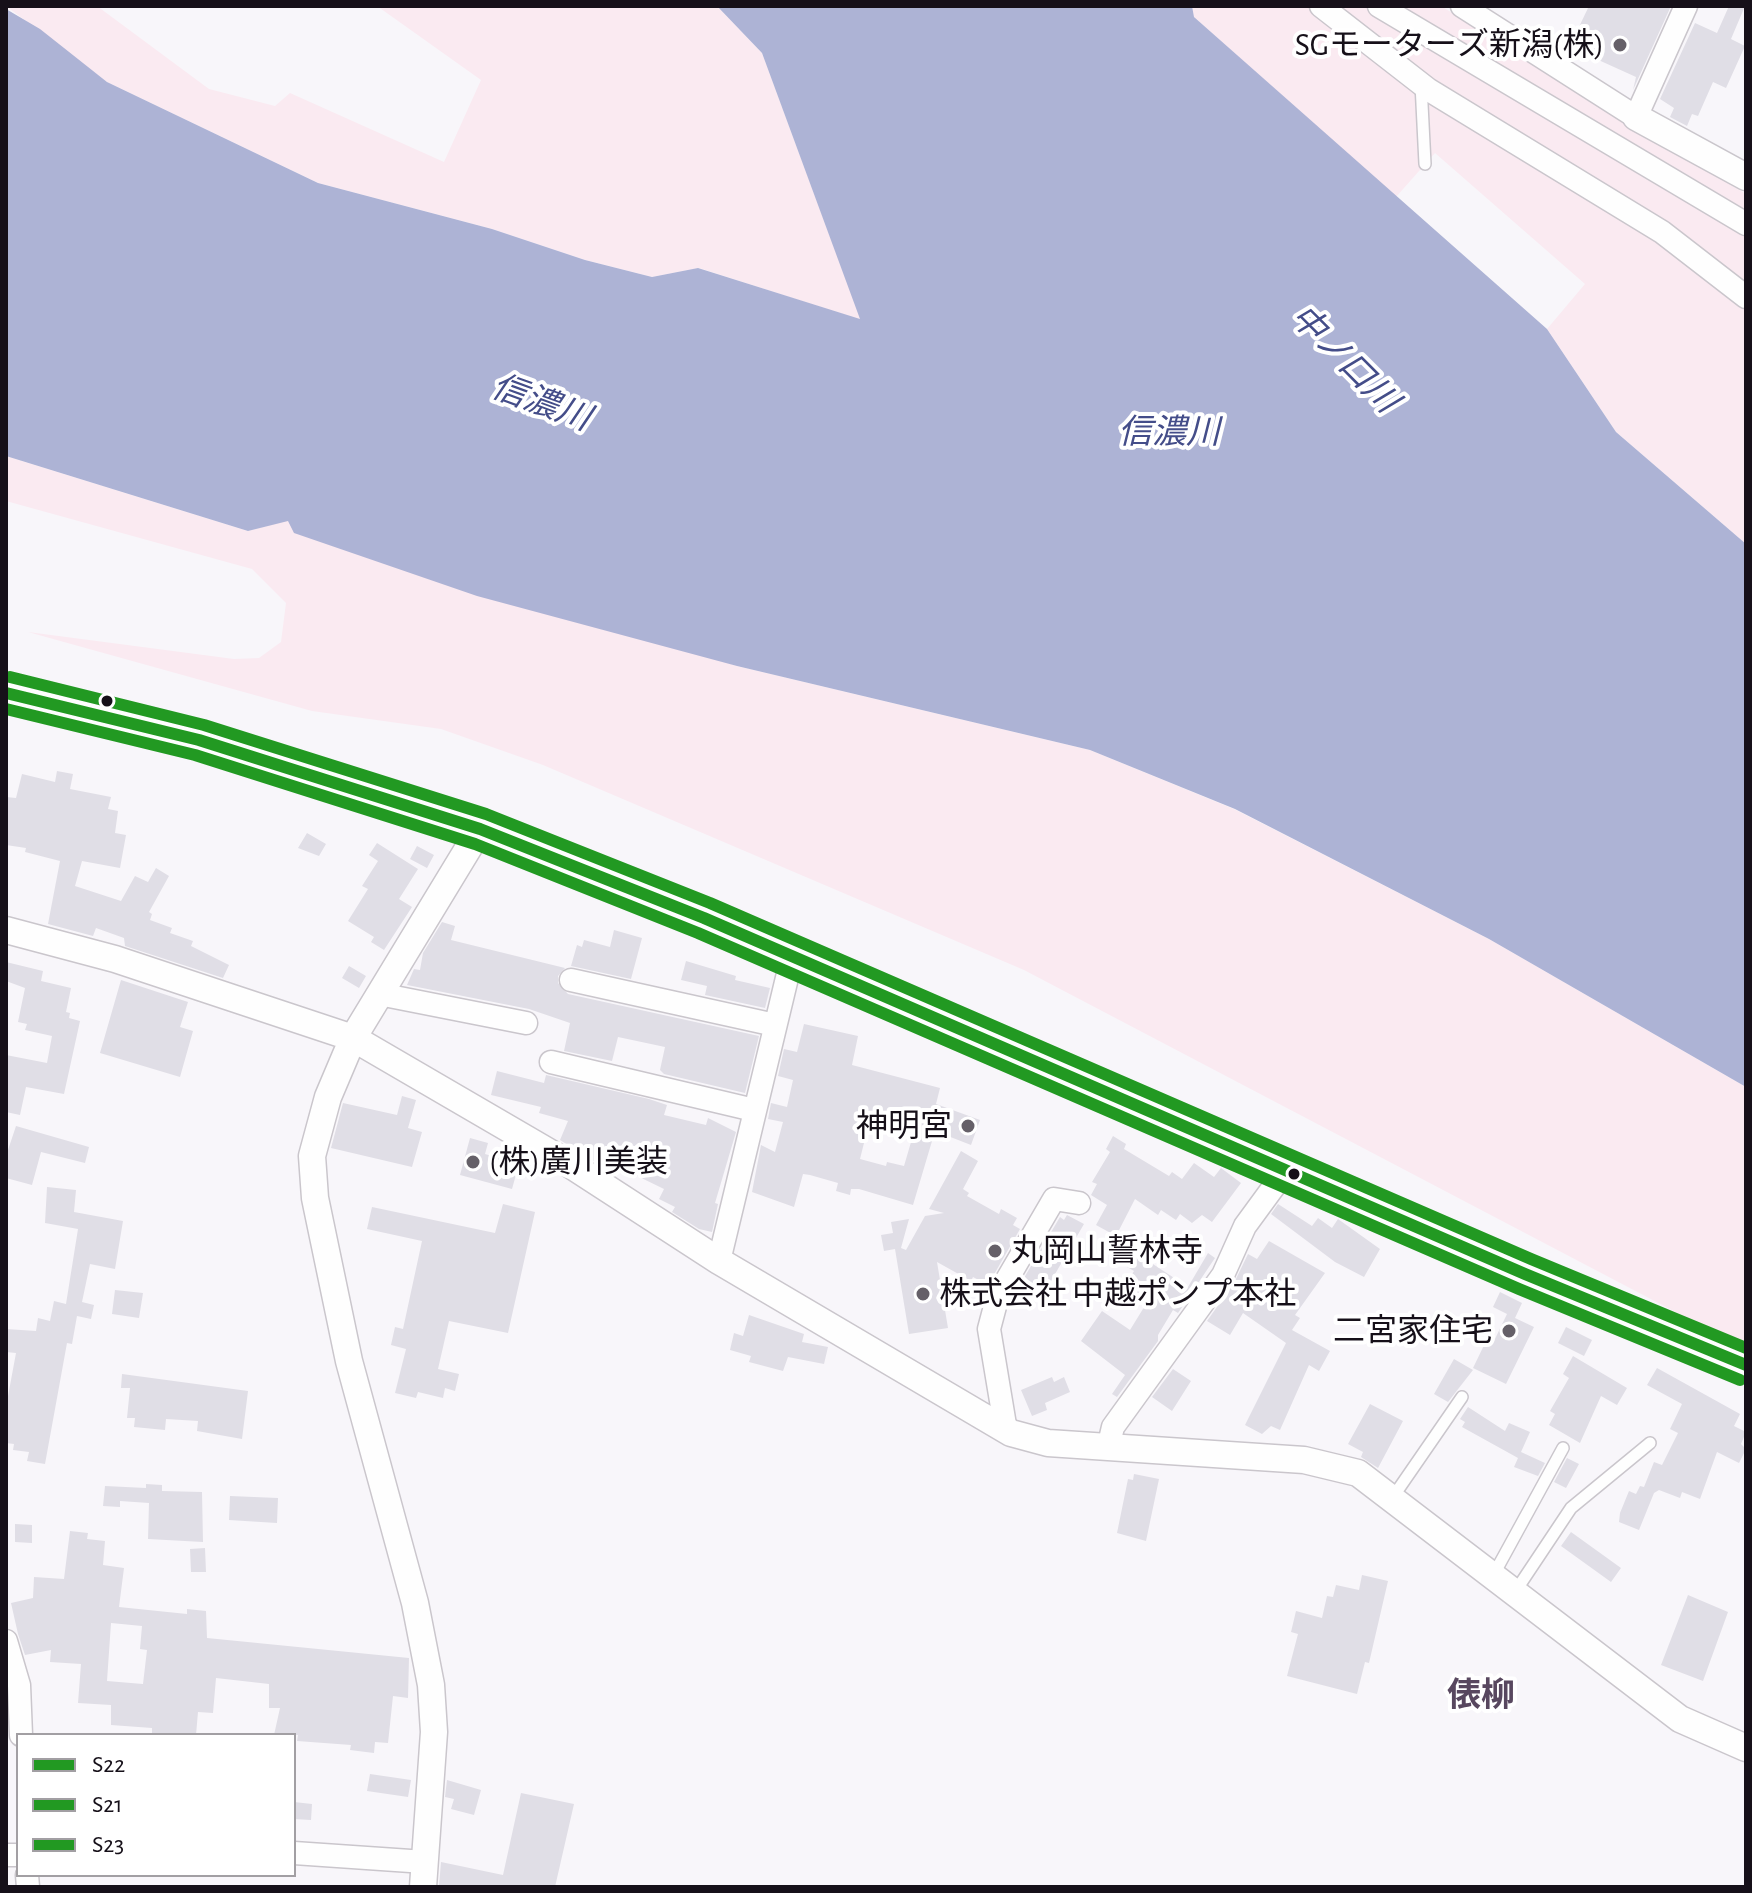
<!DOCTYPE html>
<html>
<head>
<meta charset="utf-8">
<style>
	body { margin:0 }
	#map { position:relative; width:1752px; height:1893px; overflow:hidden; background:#f8f6fa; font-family:"Alegreya Sans",sans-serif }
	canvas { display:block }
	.frame { position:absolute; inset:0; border:8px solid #161019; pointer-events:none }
	.legend { position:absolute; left:16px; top:1733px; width:280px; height:144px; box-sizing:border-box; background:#fff; border:2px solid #a29fa3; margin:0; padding:10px 14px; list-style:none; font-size:24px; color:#161019 }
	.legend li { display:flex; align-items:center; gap:16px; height:40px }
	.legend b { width:40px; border:2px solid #a29fa3 }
</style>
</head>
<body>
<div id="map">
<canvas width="1752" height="1893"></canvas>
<div class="frame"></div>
<ul class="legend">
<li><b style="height:10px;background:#292"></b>S22</li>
<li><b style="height:10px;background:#292"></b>S21</li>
<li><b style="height:10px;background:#292"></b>S23</li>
</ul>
</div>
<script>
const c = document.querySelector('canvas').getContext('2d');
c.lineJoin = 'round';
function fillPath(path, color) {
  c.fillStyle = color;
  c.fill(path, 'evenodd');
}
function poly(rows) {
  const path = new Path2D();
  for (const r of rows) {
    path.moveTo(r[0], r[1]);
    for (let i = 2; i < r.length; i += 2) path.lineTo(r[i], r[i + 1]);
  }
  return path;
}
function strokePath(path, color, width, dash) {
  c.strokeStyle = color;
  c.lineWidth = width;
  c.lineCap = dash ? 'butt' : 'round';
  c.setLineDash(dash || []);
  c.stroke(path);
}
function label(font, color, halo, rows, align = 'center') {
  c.font = font + ' "Alegreya Sans","Noto Sans JP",sans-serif';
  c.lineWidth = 8;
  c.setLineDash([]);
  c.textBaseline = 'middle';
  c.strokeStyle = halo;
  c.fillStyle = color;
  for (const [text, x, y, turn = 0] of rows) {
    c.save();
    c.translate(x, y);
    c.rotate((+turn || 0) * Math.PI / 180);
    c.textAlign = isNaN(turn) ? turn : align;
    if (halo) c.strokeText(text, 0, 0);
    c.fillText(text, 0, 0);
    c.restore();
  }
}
fillPath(poly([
	[6,6,97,6,209,89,275,106,290,93,444,162,481,80,377,6,717,6,762,53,861,320,699,268,652,277,585,260,492,229,318,183,107,82],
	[1192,6,1441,6,1746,194,1746,544,1616,432,1547,329,1585,284,1435,153,1396,197,1194,17],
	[6,456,248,531,288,520,737,666,1090,750,1234,809,1489,939,1746,1087,1746,1349,1024,970,543,765,441,729,312,711,28,632,234,659,259,658,281,642,286,603,252,569,6,501]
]), '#faeaf1');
fillPath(poly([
	[717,6,1192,6,1194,17,1547,329,1616,432,1746,544,1746,1087,1489,939,1235,809,1090,750,737,666,477,596,294,533,288,521,248,531,6,456,6,9,40,29,107,82,318,183,492,229,585,260,652,277,698,268,860,319,762,53]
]), '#adb3d5');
fillPath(poly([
	[1589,6,1671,6,1633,90,1636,77,1583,53,1590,37,1577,31],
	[1729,6,1745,6,1731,39,1745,46,1726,88,1713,82,1698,116,1692,114,1687,126,1670,117,1674,108,1660,99,1695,23,1717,33],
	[57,771,73,774,70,789,111,797,108,809,118,811,115,833,126,835,120,868,82,861,75,886,121,901,135,876,148,882,156,868,169,876,149,912,152,914,150,920,172,928,170,933,193,941,191,946,229,965,223,978,125,946,124,938,96,928,93,936,48,924,60,861,25,852,26,848,6,845,6,797,16,798,22,774,55,782],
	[307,833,326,844,319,856,298,848],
	[377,843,418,869,399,899,412,907,384,950,371,942,374,937,348,921,368,889,362,886,378,861,369,855],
	[417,846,434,855,427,868,410,859],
	[442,922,455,926,451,940,565,968,558,976,558,983,568,994,759,1036,745,1093,664,1074,660,1070,665,1047,618,1037,612,1061,564,1051,570,1023,529,1009,407,985,414,969,420,970,423,953],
	[614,930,642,938,631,979,571,966,577,945,582,947,584,940,610,947],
	[686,961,736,976,735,980,770,988,765,1008,705,995,707,986,681,980],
	[6,962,43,971,41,981,71,988,66,1012,70,1013,69,1018,80,1021,64,1094,26,1087,20,1115,6,1112,6,1055,47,1063,52,1036,25,1030,27,1024,18,1022,25,988,6,981],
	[349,966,366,976,359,988,342,978],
	[121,980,188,1002,180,1027,193,1031,180,1077,100,1053],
	[804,1024,858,1036,852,1065,940,1088,936,1104,980,1120,971,1145,935,1131,913,1205,859,1189,851,1189,850,1195,836,1191,838,1183,810,1175,803,1174,794,1207,752,1192,761,1145,775,1152,783,1122,768,1119,771,1103,787,1107,793,1080,778,1076,784,1049,797,1052],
	[885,1116,916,1125,904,1166,887,1162,886,1166,860,1159,867,1131,880,1135],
	[497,1071,544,1083,546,1075,649,1099,667,1105,664,1115,706,1125,708,1118,736,1132,715,1203,718,1204,712,1232,699,1229,672,1212,675,1207,659,1199,664,1189,625,1170,608,1170,560,1140,568,1121,539,1113,541,1107,491,1095],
	[402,1096,416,1100,408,1128,422,1132,412,1167,331,1148,343,1103,397,1115],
	[16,1126,89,1147,85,1163,41,1152,32,1185,6,1178,6,1156],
	[1113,1136,1126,1144,1124,1149,1169,1176,1172,1172,1182,1179,1194,1163,1214,1177,1221,1168,1241,1183,1212,1222,1202,1215,1192,1223,1180,1214,1176,1220,1161,1210,1158,1215,1135,1199,1116,1236,1096,1225,1107,1205,1091,1195,1097,1184,1092,1182,1110,1152,1106,1149],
	[470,1138,488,1143,485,1154,519,1164,512,1189,460,1175],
	[961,1151,978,1161,963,1189,969,1193,967,1196,999,1214,1001,1209,1017,1218,1013,1225,1020,1229,988,1285,973,1277,971,1281,937,1262,948,1328,909,1334,895,1249,884,1251,881,1235,893,1233,891,1222,909,1219,901,1248,906,1250,925,1216,944,1213,929,1209],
	[47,1187,76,1190,74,1212,123,1221,115,1269,90,1264,82,1302,94,1305,91,1319,77,1316,72,1344,67,1343,45,1464,27,1461,29,1452,13,1450,14,1444,6,1443,6,1407,16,1353,6,1352,6,1329,36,1331,38,1318,50,1321,54,1301,66,1304,78,1229,45,1223],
	[503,1204,535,1212,508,1333,449,1321,438,1369,459,1374,455,1391,445,1388,443,1398,418,1392,416,1398,395,1393,406,1349,391,1345,395,1327,403,1329,422,1241,367,1229,372,1207,495,1233],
	[1278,1204,1312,1226,1318,1218,1332,1228,1338,1219,1380,1249,1364,1277,1335,1262,1271,1214],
	[1067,1215,1084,1224,1040,1300,1018,1288,1060,1217,1064,1220],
	[1269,1241,1325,1273,1295,1315,1300,1318,1292,1330,1330,1351,1319,1371,1309,1365,1280,1430,1271,1426,1262,1434,1245,1425,1286,1343,1243,1313,1230,1335,1207,1321,1234,1283,1248,1254,1257,1259],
	[1136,1253,1188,1287,1208,1253,1215,1258,1178,1313,1173,1310,1158,1335,1158,1341,1117,1397,1112,1394,1125,1375,1081,1341,1102,1311,1130,1330,1146,1304,1122,1289,1134,1271,1127,1267],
	[115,1290,143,1293,139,1318,112,1314],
	[1500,1292,1522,1303,1515,1318,1534,1327,1506,1384,1473,1368,1488,1337,1494,1341,1507,1314,1493,1307],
	[749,1315,804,1334,802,1342,828,1347,824,1364,788,1357,783,1371,749,1362,751,1356,730,1350,734,1333,743,1336],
	[1566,1327,1592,1340,1584,1356,1558,1343],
	[1573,1356,1627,1388,1617,1405,1601,1396,1580,1443,1549,1425,1555,1414,1550,1411,1569,1378,1563,1374],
	[1454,1359,1473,1370,1448,1402,1434,1394],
	[1657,1368,1740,1414,1734,1426,1746,1432,1741,1444,1746,1449,1739,1463,1717,1452,1700,1499,1682,1492,1680,1498,1659,1490,1654,1493,1639,1530,1619,1522,1620,1513,1629,1491,1636,1494,1640,1486,1644,1487,1654,1462,1662,1465,1678,1433,1670,1429,1682,1404,1647,1385],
	[1173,1369,1191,1381,1172,1411,1152,1397],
	[122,1374,248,1391,242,1439,197,1431,198,1421,166,1419,165,1430,134,1427,135,1418,127,1418,130,1388,121,1388],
	[1052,1377,1054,1382,1064,1377,1070,1392,1045,1403,1047,1410,1032,1416,1021,1390],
	[1370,1404,1403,1421,1378,1468,1361,1457,1363,1452,1348,1444],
	[1468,1407,1505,1431,1509,1423,1530,1432,1521,1452,1545,1463,1538,1476,1514,1467,1518,1458,1462,1427,1465,1422,1460,1419],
	[1567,1458,1579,1464,1566,1488,1554,1482],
	[1134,1474,1159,1479,1146,1541,1117,1533,1128,1479,1133,1480],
	[146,1484,162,1485,162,1491,202,1492,203,1542,148,1539,149,1503,120,1501,120,1507,103,1506,105,1486,146,1488],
	[230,1496,278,1498,277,1523,229,1520],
	[15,1524,32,1525,32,1543,15,1542],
	[70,1531,88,1533,87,1539,105,1541,103,1565,124,1568,119,1607,187,1614,187,1609,206,1611,207,1638,409,1658,408,1698,393,1696,388,1743,375,1742,374,1753,350,1750,351,1745,297,1741,298,1735,274,1735,280,1708,269,1708,269,1684,216,1678,213,1713,198,1712,196,1735,152,1735,152,1728,111,1725,111,1705,78,1703,81,1664,50,1662,51,1650,25,1655,18,1634,11,1603,33,1598,34,1577,64,1579],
	[111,1623,142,1626,140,1649,147,1650,143,1684,107,1681],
	[1571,1532,1621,1568,1611,1582,1561,1546],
	[205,1548,206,1572,191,1572,190,1549],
	[1362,1575,1388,1581,1369,1663,1365,1662,1357,1694,1287,1676,1298,1634,1291,1632,1296,1611,1322,1618,1327,1596,1333,1597,1336,1585,1359,1590],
	[1688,1595,1728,1612,1703,1681,1661,1665],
	[370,1774,411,1780,408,1797,367,1791],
	[447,1780,481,1790,474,1815,451,1809,454,1799,445,1797],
	[521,1793,574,1804,555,1887,439,1886,441,1862,503,1875],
	[294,1802,312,1804,311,1820,294,1819]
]), '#e0dee6');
const service = poly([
	[1421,84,1425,164],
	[1393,1497,1462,1397],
	[1494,1574,1563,1448],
	[1515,1592,1571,1508,1650,1443]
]);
const minor = poly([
	[1321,6,1429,90,1662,232,1746,297],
	[1379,6,1746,224],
	[1462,6,1636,117,1686,6],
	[571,980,775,1025],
	[379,994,526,1023],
	[551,1062,754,1110],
	[719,1261,792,957],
	[1006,1431,989,1329,998,1295,1054,1199,1079,1203],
	[1108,1448,1113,1427,1223,1275,1245,1226,1286,1170],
	[6,1641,19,1685,21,1735],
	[294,1853,425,1862],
	[6,1855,18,1855],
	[27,1875,28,1887]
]);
const tertiary = poly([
	[1636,117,1746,177],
	[6,930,115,959,353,1038,571,1165,719,1261,1011,1433,1048,1443,1304,1460,1358,1473,1680,1719,1746,1748],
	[423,1887,434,1732,431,1685,415,1603,349,1361,315,1198,312,1156,328,1097,353,1038,480,829]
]);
const primary = poly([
	[6,693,199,740,480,829,704,918,1525,1274,1746,1365]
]);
strokePath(service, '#cac6cc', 14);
strokePath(minor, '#cac6cc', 25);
strokePath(tertiary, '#cac6cc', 29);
strokePath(primary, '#cac6cc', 37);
strokePath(service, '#fefefe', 11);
strokePath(minor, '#fefefe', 22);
strokePath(tertiary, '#fefefe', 26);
strokePath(primary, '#fefefe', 34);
strokePath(poly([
	[6,693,199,740,480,829,704,918,1525,1274,1746,1365]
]), '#292', 12);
strokePath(poly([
	[6,709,195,755,475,844,698,933,1519,1289,1740,1380]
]), '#292', 12);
strokePath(poly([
	[10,677,204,725,486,814,710,903,1531,1259,1746,1348]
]), '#292', 12);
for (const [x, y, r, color] of [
	[1620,45,8,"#656068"],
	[107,701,7,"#161019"],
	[968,1126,8,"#656068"],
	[473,1162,8,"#656068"],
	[1294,1174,7,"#161019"],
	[995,1251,8,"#656068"],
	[923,1294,8,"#656068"],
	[1509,1331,8,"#656068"]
]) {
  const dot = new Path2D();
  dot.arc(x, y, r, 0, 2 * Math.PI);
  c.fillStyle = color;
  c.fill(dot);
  strokePath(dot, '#fff', 3);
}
label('32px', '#161019', '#fff', [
	["SGモーターズ新潟(株)",1604,45],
	["神明宮",952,1126],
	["(株)廣川美装",489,1162,"left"],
	["丸岡山誓林寺",1011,1251,"left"],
	["株式会社 中越ポンプ本社",939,1294,"left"],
	["二宮家住宅",1493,1331]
], 'right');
label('italic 34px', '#444d89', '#fff', [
	["中ノ口川",1344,359,45],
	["信濃川",541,403,20],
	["信濃川",1169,433]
]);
label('bold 34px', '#58475f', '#fff', [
	["俵柳",1481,1696]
]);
</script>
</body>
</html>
